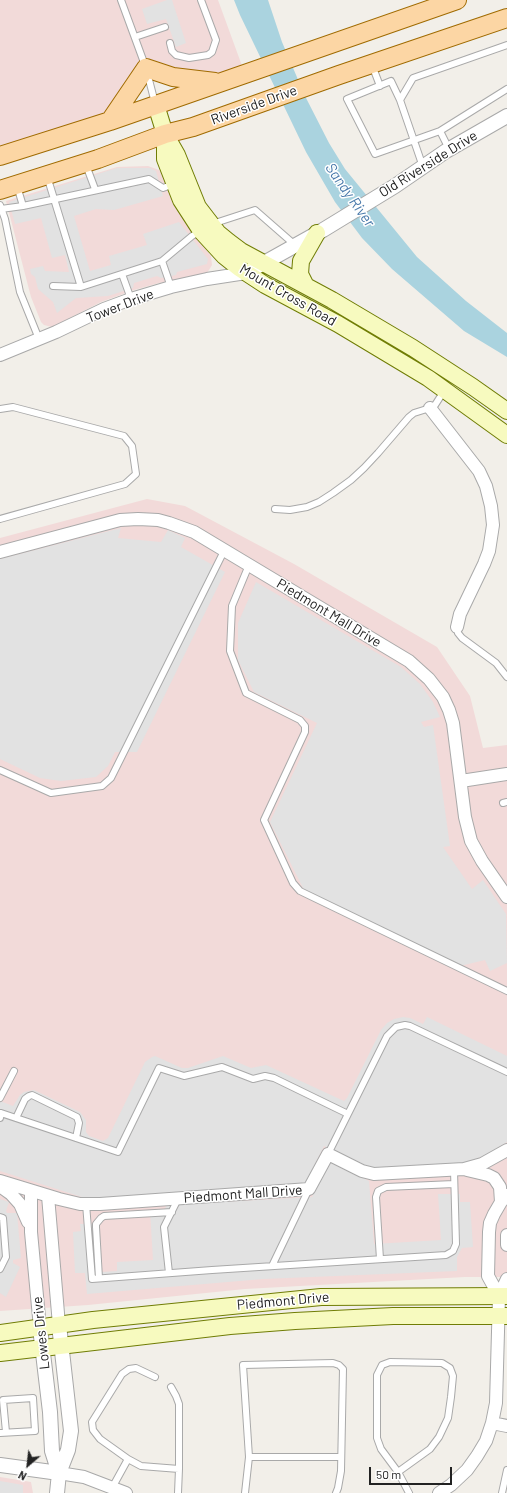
<!DOCTYPE html>
<html>
<head>
<meta charset="utf-8">
<style>
	body { margin:0 }
	#map { position:relative; width:507px; height:1493px; overflow:hidden; background:#f2efe9; font-family:Barlow,sans-serif }
	canvas { display:block }
	.north { position:absolute; left:8px; top:1445px; width:40px; height:40px; -webkit-text-stroke:3px #fff; paint-order:stroke; rotate:208deg; font-size:11px; font-weight:700; line-height:16px; text-align:center; color:#222 }
	.north::after { content:''; display:block; margin:auto; width:14px; height:18px; background:#222; clip-path:polygon(50% 0,100% 100%,50% 72%,0 100%) }
	.scale { position:absolute; left:369px; top:1467px; width:83px; height:18px; box-sizing:border-box; border:2px solid #222; border-top:0; padding-left:5px; font-size:12px; line-height:14px; white-space:nowrap; color:#222; -webkit-text-stroke:3px #fff; paint-order:stroke }
</style>
</head>
<body>
<div id="map">
<canvas width="507" height="1493"></canvas>
<div class="north">N</div>
<div class="scale">50 m</div>
</div>
<script>
const c = document.querySelector('canvas').getContext('2d');
c.lineJoin = 'round';
function fillPath(path, color) {
  c.fillStyle = color;
  c.fill(path, 'evenodd');
}
function poly(rows) {
  const path = new Path2D();
  for (const r of rows) {
    path.moveTo(r[0], r[1]);
    for (let i = 2; i < r.length; i += 2) path.lineTo(r[i], r[i + 1]);
  }
  return path;
}
function strokePath(path, color, width, dash) {
  c.strokeStyle = color;
  c.lineWidth = width;
  c.lineCap = dash ? 'butt' : 'round';
  c.setLineDash(dash || []);
  c.stroke(path);
}
function label(font, color, halo, rows, align = 'center') {
  c.font = font + ' Barlow,sans-serif';
  c.lineWidth = 3;
  c.setLineDash([]);
  c.textBaseline = 'middle';
  c.strokeStyle = halo;
  c.fillStyle = color;
  for (const [text, x, y, turn = 0] of rows) {
    c.save();
    c.translate(x, y);
    c.rotate((+turn || 0) * Math.PI / 180);
    c.textAlign = isNaN(turn) ? turn : align;
    if (halo) c.strokeText(text, 0, 0);
    c.fillText(text, 0, 0);
    c.restore();
  }
}
fillPath(poly([
	[0,0,218,0,245,74,181,74,159,68,110,121,0,155],
	[148,166,159,170,163,174,189,228,211,256,212,265,209,270,206,274,159,283,134,290,101,302,52,327,44,325,41,322,31,297,6,201,117,167],
	[147,499,185,506,294,564,437,647,470,696,483,748,507,745,507,1277,465,1277,245,1289,88,1305,0,1311,0,538],
	[0,1477,31,1482,33,1493,0,1493]
]), '#f2dad9');
fillPath(poly([
	[167,0,172,0,186,43,176,47,166,19,147,24,142,9],
	[117,168,150,168,156,171,163,196,114,210,96,209,74,216,90,271,111,265,109,256,147,245,143,234,179,222,208,259,207,264,177,272,176,275,161,278,157,276,134,283,133,288,108,296,76,298,57,313,53,302,38,289,35,277,31,274,30,269,43,266,45,271,69,272,65,255,52,258,41,218,15,224,9,202],
	[121,528,118,538,161,542,168,530,185,538,181,547,225,572,137,752,115,752,108,766,96,777,61,781,40,778,0,759,0,559],
	[256,582,401,667,420,684,433,702,440,717,421,722,424,727,433,725,450,846,443,847,472,889,483,880,506,914,507,963,490,971,485,960,460,966,304,890,270,822,317,723,254,692,238,660,238,623],
	[403,1017,410,1018,423,1024,427,1017,507,1056,507,1142,486,1155,463,1164,370,1168,324,1146,305,1184,88,1199,0,1171,0,1101,13,1106,20,1095,24,1092,34,1090,80,1112,86,1120,86,1132,89,1136,103,1141,108,1138,145,1062,152,1057,155,1056,182,1068,188,1068,223,1056,251,1068,266,1065,344,1101,347,1098,381,1030,387,1023,394,1019],
	[330,1161,369,1181,374,1244,441,1240,438,1194,460,1194,460,1202,470,1202,473,1247,462,1248,457,1257,457,1271,263,1279,87,1294,85,1273,75,1273,73,1232,81,1231,80,1224,99,1224,102,1272,117,1271,117,1262,153,1260,150,1211,164,1210,167,1205,312,1197],
	[0,1199,9,1202,6,1211,7,1213,17,1213,21,1258,13,1260,13,1263,20,1267,6,1297,0,1293],
	[0,1481,23,1485,23,1493,0,1493]
]), '#e2e2e2');
fillPath(poly([
	[234,0,268,0,282,42,305,96,329,143,345,169,417,257,466,301,507,333,507,357,464,331,392,269,362,238,335,202,306,152,240,15]
]), '#aad3df');
const service = poly([
	[121,0,146,68,155,103],
	[135,37,165,27],
	[170,43,172,51,176,55,189,58,208,55,212,52,216,40,201,0],
	[372,65,380,86],
	[400,100,391,81,347,99,375,154,440,131],
	[449,149,440,131,507,89],
	[86,165,95,189],
	[423,167,400,100,413,78,507,45],
	[47,176,81,287],
	[17,186,23,206],
	[0,205,5,219,20,292,39,339],
	[1,209,23,206,149,179,163,188,174,184],
	[212,224,255,210,295,245],
	[162,261,171,287],
	[122,274,131,299],
	[53,286,81,287,162,261,192,236,201,231],
	[0,409,13,407,124,436,132,446,136,474,125,484,0,519],
	[275,509,290,510,307,507,319,502,333,493,351,480,364,468,378,453,409,417,414,413,430,408,435,405,444,391],
	[249,565,232,606,230,651,246,693,300,720,305,726,305,732,264,820,293,883,300,891,507,991],
	[457,627,458,633,462,638,496,663,507,677],
	[0,770,51,793,102,786,111,778,224,551],
	[503,803,507,802],
	[0,1098,14,1071],
	[0,1118,1,1113,118,1152,159,1068,184,1076,222,1067,253,1079,265,1076,274,1078,348,1114],
	[16,1118,25,1099,29,1096,32,1095,77,1117,79,1123,76,1138],
	[328,1154,387,1036,396,1027,405,1025,410,1026,507,1072],
	[86,1204,92,1279,212,1270,446,1255,453,1251,456,1244,454,1170],
	[0,1217,3,1218,6,1257,0,1269],
	[380,1259,376,1197,378,1191,386,1187,454,1184],
	[272,1266,309,1189],
	[169,1273,164,1227,178,1199],
	[99,1278,96,1227,96,1224,101,1218,104,1216,172,1212],
	[171,1387,176,1396,179,1404,179,1469],
	[0,1433,35,1431,33,1398,3,1400,6,1432],
	[249,1457,341,1457],
	[128,1459,100,1439,93,1430,92,1422,122,1374,129,1369,136,1368,155,1377],
	[398,1472,430,1449,439,1437,448,1418,451,1397,453,1376,450,1368,442,1363,390,1362,382,1365,377,1375,377,1438,381,1449,398,1472,409,1493],
	[112,1488,128,1459,141,1466,179,1469,178,1493],
	[245,1493,249,1457,243,1365,333,1363,339,1365,343,1369,341,1471,338,1488,336,1493],
	[502,1493,507,1470]
]);
const minor = poly([
	[0,355,56,332,104,309,131,299,171,287,207,279,246,273],
	[430,408,479,471,486,486,491,506,493,525,489,551,484,564,460,614,457,627],
	[0,552,120,520,138,519,158,520,169,523,194,532,409,661,429,679,443,697,449,710,453,723,465,817,471,841,482,861,507,897],
	[461,781,507,774],
	[467,1170,488,1175,494,1178,500,1187,501,1202],
	[0,1181,59,1199,80,1204,100,1204,309,1189,328,1154,362,1171,374,1174,464,1169,482,1164,507,1150],
	[0,1186,11,1194,20,1204,28,1222],
	[31,1191,31,1232,40,1328],
	[48,1196,59,1325],
	[507,1235,507,1245],
	[499,1296,488,1276,489,1232,490,1223,494,1214,501,1202,507,1195],
	[492,1423,507,1426],
	[59,1473,84,1477,126,1493],
	[439,1493,451,1485,467,1470,477,1456,486,1441,492,1423,496,1403,499,1296,507,1279]
]);
const tertiary = poly([
	[246,273,323,230,395,186,446,151,507,116],
	[40,1328,50,1412,52,1451,59,1473],
	[0,1465,59,1473],
	[57,1493,59,1473,68,1450,71,1431,59,1325]
]);
const secondary = poly([
	[156,105,165,134,177,155,198,207,218,233,229,242,241,251,332,300,413,348,473,387,507,411],
	[165,135,165,159,181,200,201,231,224,256,239,268,265,285,338,324,428,378,507,435],
	[306,286,300,274,301,261,317,233],
	[0,1333,93,1320,321,1297,507,1296],
	[0,1353,230,1326,295,1321,393,1316,507,1316]
]);
const primary = poly([
	[110,121,146,68,173,77,215,82],
	[0,156,110,121,457,0],
	[0,190,98,159,165,134,193,127,339,75,507,18]
]);
strokePath(service, '#a9a9a9', 8);
strokePath(minor, '#a9a9a9', 14);
strokePath(tertiary, '#a9a9a9', 16);
strokePath(secondary, '#707d05', 18);
strokePath(primary, '#a06b00', 20);
strokePath(service, '#fff', 6);
strokePath(minor, '#fff', 12);
strokePath(tertiary, '#fff', 14);
strokePath(secondary, '#f7fabf', 16);
strokePath(primary, '#fcd6a4', 18);
label('14px', '#222', '#fff', [
	["Riverside Drive",254,105,-20],
	["Old Riverside Drive",428,164,-32],
	["Mount Cross Road",288,295,30],
	["Tower Drive",120,306,-21],
	["Piedmont Mall Drive",329,613,31],
	["Piedmont Mall Drive",243,1194,-4],
	["Piedmont Drive",283,1301,-5],
	["Lowes Drive",41,1333,-96]
]);
label('italic 15px', '#4a7aab', '#fff', [
	["Sandy River",350,195,55]
]);
</script>
</body>
</html>
